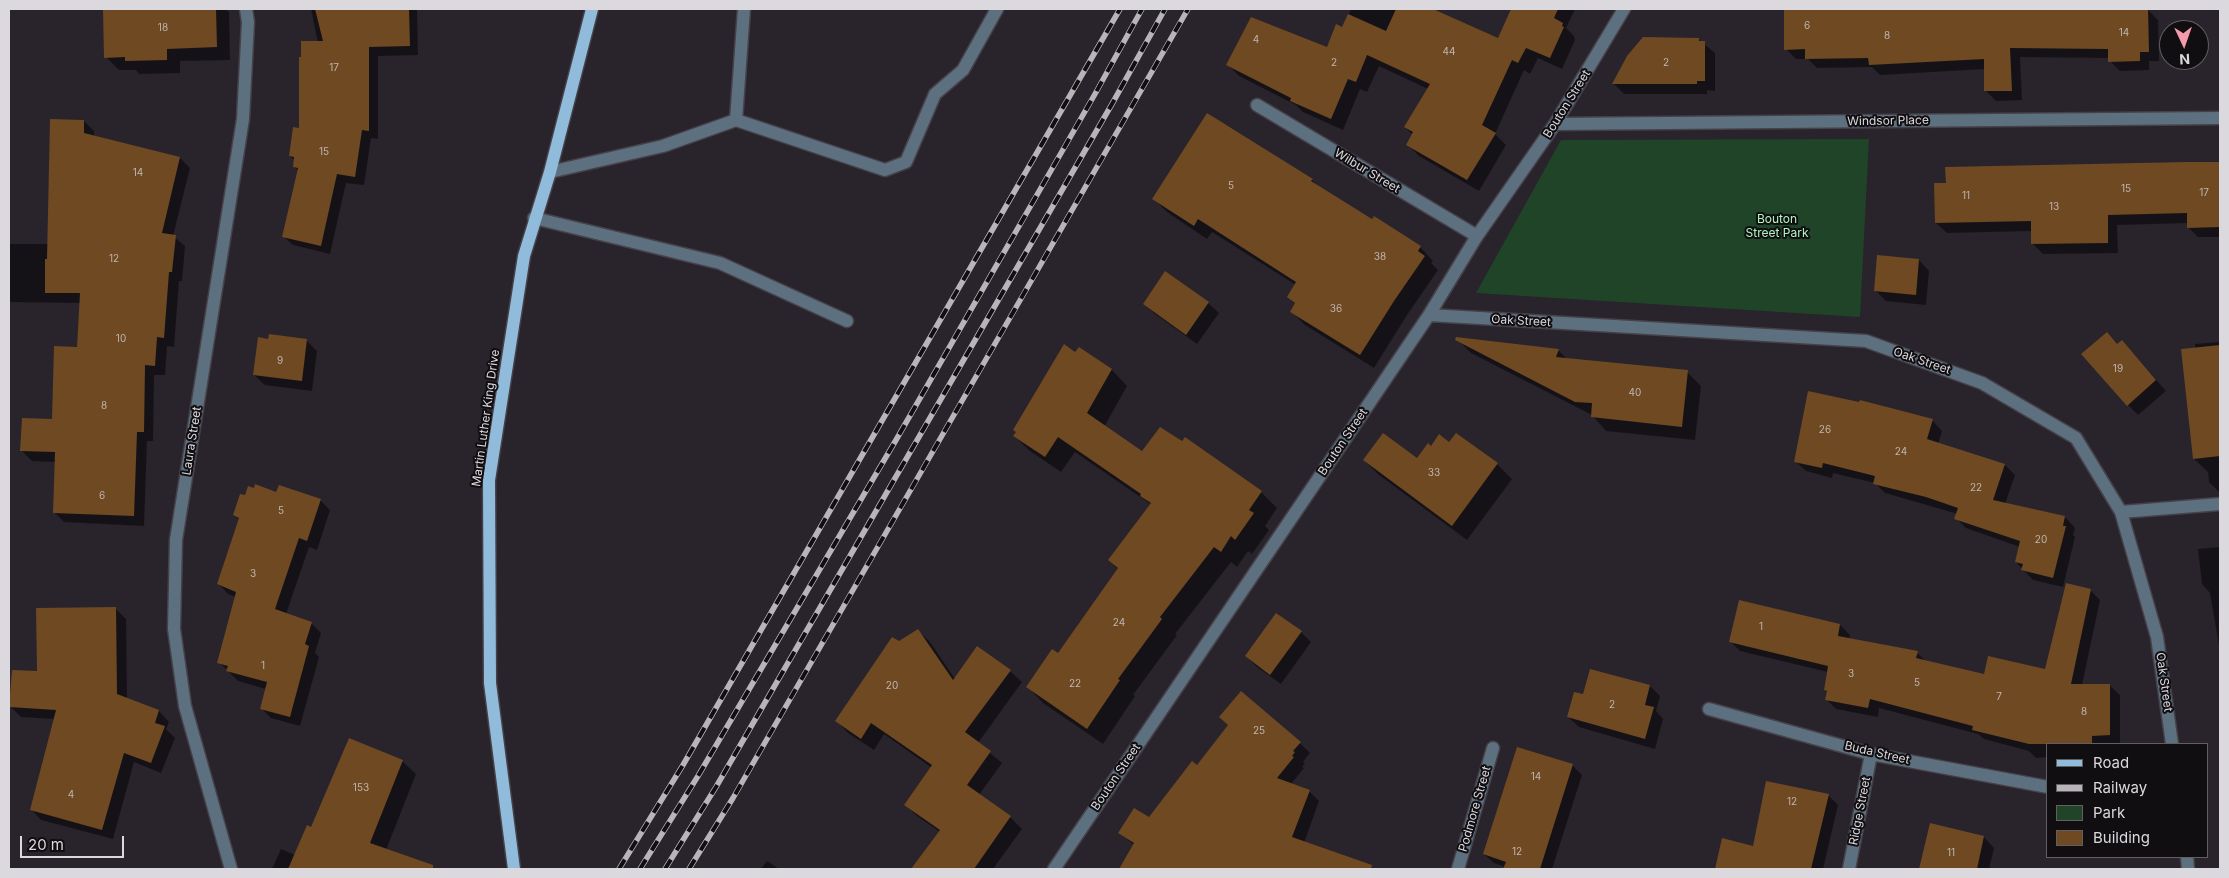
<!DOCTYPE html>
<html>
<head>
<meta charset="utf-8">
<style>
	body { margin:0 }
	#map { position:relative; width:2229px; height:878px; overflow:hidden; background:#29232b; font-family:Inter,sans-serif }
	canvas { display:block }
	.frame { position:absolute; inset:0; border:10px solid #dcd9de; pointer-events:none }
	.legend { position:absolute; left:2046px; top:743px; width:162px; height:115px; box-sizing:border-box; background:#100e11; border:1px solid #625f63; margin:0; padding:6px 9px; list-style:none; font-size:15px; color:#dcd9de }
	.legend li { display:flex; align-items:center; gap:10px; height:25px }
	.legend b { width:25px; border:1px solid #625f63 }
	.north { position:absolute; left:2159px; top:20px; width:50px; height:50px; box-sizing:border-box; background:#100e11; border:1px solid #625f63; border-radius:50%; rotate:177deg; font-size:14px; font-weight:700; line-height:20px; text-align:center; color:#dcd9de }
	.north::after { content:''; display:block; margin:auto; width:18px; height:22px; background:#f39aab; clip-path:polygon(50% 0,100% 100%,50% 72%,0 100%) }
	.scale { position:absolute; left:20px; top:836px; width:104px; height:22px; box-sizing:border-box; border:2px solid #dcd9de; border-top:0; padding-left:6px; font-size:15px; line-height:18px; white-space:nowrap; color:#dcd9de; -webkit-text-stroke:4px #100e11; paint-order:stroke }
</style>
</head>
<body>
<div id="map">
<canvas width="2229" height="878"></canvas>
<div class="frame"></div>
<ul class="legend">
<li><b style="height:6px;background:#91bbda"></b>Road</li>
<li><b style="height:6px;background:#b8b4ba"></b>Railway</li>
<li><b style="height:14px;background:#1f4428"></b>Park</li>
<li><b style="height:14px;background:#6e4922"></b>Building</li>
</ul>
<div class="north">N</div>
<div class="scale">20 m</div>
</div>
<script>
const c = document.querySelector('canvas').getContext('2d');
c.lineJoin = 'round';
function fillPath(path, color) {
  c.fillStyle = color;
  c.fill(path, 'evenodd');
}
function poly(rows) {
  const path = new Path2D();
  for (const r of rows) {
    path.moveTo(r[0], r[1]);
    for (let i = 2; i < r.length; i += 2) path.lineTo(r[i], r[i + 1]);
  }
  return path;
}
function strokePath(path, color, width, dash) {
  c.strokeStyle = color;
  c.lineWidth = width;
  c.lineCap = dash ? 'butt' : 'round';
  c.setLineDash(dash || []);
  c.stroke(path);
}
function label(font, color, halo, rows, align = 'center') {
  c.font = font + ' Inter,sans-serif';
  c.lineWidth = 4;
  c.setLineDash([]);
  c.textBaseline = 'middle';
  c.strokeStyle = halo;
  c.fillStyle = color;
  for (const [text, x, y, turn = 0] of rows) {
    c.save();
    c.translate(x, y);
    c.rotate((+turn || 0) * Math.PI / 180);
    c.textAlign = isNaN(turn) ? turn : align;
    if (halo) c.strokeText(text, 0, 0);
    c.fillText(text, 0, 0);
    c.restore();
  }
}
fillPath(poly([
	[1869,139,1860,317,1476,293,1561,140]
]), '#1f4428');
fillPath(poly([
	[110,9,225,9,229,12,230,60,180,61,180,73,139,74,136,70,119,70,106,57],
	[311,9,417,9,418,55,378,56,378,139,371,138,364,185,346,183,330,254,293,245,283,236,298,171,294,166,295,161,290,156,300,129,318,43],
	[1351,9,1430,9,1498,40,1513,9,1575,9,1566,28,1574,36,1575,40,1562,69,1538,58,1530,74,1524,70,1495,134,1506,145,1479,191,1419,156,1408,145,1413,135,1405,127,1428,89,1379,66,1367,92,1360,89,1343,130,1303,112,1296,105,1239,76,1228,65,1327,49,1342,29],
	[1785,9,1820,9,1820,11,1884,9,2148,10,2158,20,2159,61,2149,61,2149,70,2120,71,2110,61,2109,58,2020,57,2022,100,1996,101,1986,91,1985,69,1880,75,1872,67,1817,68,1808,59,1796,59,1786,49],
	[1698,39,1715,53,1715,91,1707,90,1707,94,1624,94,1613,83],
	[84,121,94,131,94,137,180,158,190,168,173,236,185,246,182,281,179,281,174,347,167,346,165,375,154,375,153,441,147,441,144,526,64,522,54,512,56,462,32,461,22,451,53,420,78,348,80,303,9,302,9,244,49,244],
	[2220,163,2220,237,2198,237,2188,227,2188,223,2117,225,2118,253,2043,254,2033,244,2032,231,1947,233,1936,223,1947,184,1946,168],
	[1312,180,1321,189,1420,247,1433,261,1431,263,1438,270,1407,315,1374,368,1305,325,1291,311,1296,305,1288,297,1296,285,1212,232,1207,239,1167,212,1154,199],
	[1919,260,1929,271,1926,305,1886,301,1875,290],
	[1208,303,1219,313,1197,344,1155,314,1144,304],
	[2107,334,2118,345,2132,352,2166,391,2138,415,2128,405],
	[1457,339,1558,350,1567,359,1687,372,1701,386,1695,440,1606,431,1592,415,1471,353],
	[269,340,307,341,317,351,312,391,265,385,254,375],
	[2220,342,2220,492,2219,492,2209,482,2208,472,2194,459,2195,344],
	[1079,349,1112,370,1127,386,1104,427,1142,453,1261,492,1277,508,1265,526,1269,530,1252,554,1248,551,1237,567,1231,562,1175,634,1177,635,1133,695,1135,696,1103,744,1043,703,1028,687,1058,655,1119,570,1109,560,1152,505,1075,452,1061,472,1030,451,1014,436],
	[1932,420,1942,431,1938,444,2005,465,2015,475,2005,504,2065,517,2075,528,2073,535,2075,537,2063,587,2033,580,2016,562,2020,547,1966,528,1956,518,1958,514,1885,493,1875,483,1833,473,1832,478,1806,471,1795,461],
	[1449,444,1497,464,1512,479,1467,540,1379,475,1364,460,1417,460,1431,447],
	[277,493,320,500,330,510,317,550,309,547,286,614,311,623,321,633,315,653,319,657,300,726,271,718,261,708,266,689,238,681,219,662,236,597,228,594,218,583,240,520,234,515,246,497],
	[2220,547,2220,651,2210,593,2202,584,2198,549],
	[2090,590,2100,600,2082,685,2110,686,2120,695,2120,744,2048,744,2048,757,2036,758,2029,751,1984,739,1978,734,1879,708,1878,717,1836,709,1826,699,1828,692,1825,690,1828,672,1740,651,1731,642,1840,625,1850,635,1849,639,1917,653,1927,662,1985,676,2046,670],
	[116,609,126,619,127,699,159,711,169,722,166,729,175,738,161,773,134,762,113,839,41,820,31,809,55,719,21,717,11,707,38,673],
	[918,631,930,642,955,679,1010,671,1022,682,978,743,1002,763,979,795,1010,817,1022,829,993,869,913,869,940,832,917,816,906,805,932,768,884,734,874,750,848,733,837,721,899,642],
	[1301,632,1311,642,1281,684,1257,667,1246,656],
	[1650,686,1660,696,1656,711,1663,719,1655,749,1579,727,1568,717,1584,696],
	[1300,743,1310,753,1303,762,1305,763,1302,767,1304,768,1291,784,1309,791,1319,801,1304,843,1337,861,1335,869,1121,869,1134,845,1120,833,1149,819,1197,766],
	[402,761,416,774,386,850,400,863,398,869,272,869,281,849,295,855,312,828],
	[1572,765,1582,775,1552,869,1505,869,1505,867,1494,863,1484,854],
	[1828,795,1838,805,1823,869,1716,869,1723,840,1754,847],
	[1931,825,1984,837,1994,848,1989,869,1920,869],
	[767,861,779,869,761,869]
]), '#0007');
fillPath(poly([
	[109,9,216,9,217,47,167,49,167,60,125,61,125,57,104,58,103,10],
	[315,9,409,9,410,46,369,47,369,131,362,130,355,177,337,174,321,246,282,237,298,168,293,167,294,157,289,156,293,127,299,128,299,57,301,57,301,41,323,41],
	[1396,9,1433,9,1498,38,1511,9,1558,9,1554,18,1563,23,1562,26,1564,27,1550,58,1526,48,1518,63,1512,60,1482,125,1496,133,1467,180,1406,145,1413,132,1404,127,1430,84,1367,55,1356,82,1348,79,1331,119,1290,101,1291,98,1226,65,1251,17,1327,47,1336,24,1342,27,1348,14,1386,31],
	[1877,9,2148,9,2149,52,2140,52,2140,61,2108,62,2108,49,2010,48,2012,91,1984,91,1984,59,1869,65,1868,58,1805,59,1805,49,1784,50,1784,10],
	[1643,37,1699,38,1699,41,1705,41,1705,81,1697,81,1697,84,1612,84,1627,56],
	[1207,113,1313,179,1311,181,1372,219,1374,216,1421,246,1418,251,1425,256,1394,301,1360,355,1290,312,1295,303,1287,297,1296,282,1198,219,1194,226,1152,199],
	[50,119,84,120,84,133,180,157,162,233,176,235,172,272,169,272,164,338,157,337,155,366,145,365,144,432,137,432,134,516,53,513,55,452,20,451,22,418,52,419,54,346,77,347,80,293,45,293,45,259,47,259],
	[2187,162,2220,162,2220,227,2187,228,2187,213,2108,215,2108,243,2031,244,2031,221,1935,223,1934,183,1946,183,1945,167],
	[1877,255,1919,259,1916,295,1874,291],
	[1165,271,1209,302,1186,335,1143,304],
	[2107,332,2117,344,2122,340,2156,380,2127,406,2081,354],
	[269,334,307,339,302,381,253,375,258,337,268,339],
	[1456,337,1559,349,1556,357,1688,370,1682,427,1591,417,1592,403,1575,402,1455,340],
	[1064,344,1075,352,1079,347,1112,369,1087,413,1142,451,1160,427,1182,441,1185,437,1262,491,1249,510,1254,513,1235,540,1231,536,1221,552,1214,547,1160,617,1162,619,1118,679,1120,680,1087,729,1026,687,1052,649,1058,653,1118,568,1108,560,1151,503,1140,496,1141,494,1058,437,1045,457,1013,436,1016,432,1013,430],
	[2220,345,2220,456,2193,459,2181,349],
	[1808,391,1859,402,1860,400,1933,419,1927,439,2005,464,1993,500,2065,516,2063,526,2066,526,2053,578,2021,570,2023,564,2015,562,2020,541,1954,519,1958,508,1926,497,1873,484,1875,476,1823,463,1822,468,1794,462],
	[1383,433,1417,458,1428,443,1431,446,1439,434,1449,442,1456,433,1498,463,1452,526,1363,460],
	[255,484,276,492,279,485,321,499,307,541,299,538,275,609,312,622,305,644,309,646,290,717,260,709,267,682,226,671,228,666,217,663,236,592,217,584,239,518,233,515,240,494,245,495,248,486,254,488],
	[2066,583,2091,589,2071,684,2110,684,2110,735,2092,736,2092,744,2029,744,1972,730,1973,726,1870,699,1868,708,1825,700,1827,691,1824,690,1828,666,1729,642,1739,600,1840,624,1838,636,1918,651,1916,658,1984,674,1988,656,2045,669],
	[116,607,117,694,159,710,155,723,165,726,151,763,124,753,102,830,30,810,56,710,9,707,12,670,37,671,36,608],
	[1276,613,1302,631,1270,675,1245,656],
	[918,629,953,680,977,646,1011,670,965,732,991,751,967,785,1011,816,974,869,911,869,940,830,904,805,932,765,871,723,861,739,835,721,892,637,899,641],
	[1590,669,1650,685,1645,705,1654,707,1645,739,1567,717,1574,692,1583,694],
	[1241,691,1301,742,1293,751,1295,752,1292,756,1294,757,1277,778,1310,790,1292,837,1372,865,1371,869,1119,869,1134,843,1118,833,1134,808,1149,817,1192,761,1197,765,1228,725,1219,717],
	[349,738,403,760,370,843,433,865,433,869,288,869,307,825,311,827],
	[1517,747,1573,764,1540,869,1503,869,1506,862,1483,854],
	[1766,781,1829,794,1811,869,1715,869,1722,838,1753,846],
	[1930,823,1984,836,1977,869,1919,869]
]), '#6e4922');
const minor = poly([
	[1257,105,1477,236],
	[736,120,744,9],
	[1555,124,2220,118],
	[550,172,663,146,736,120,885,170,906,162,935,94,963,70,997,9],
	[534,218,720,263,847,321],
	[1429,315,1866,341,1982,383,2076,438,2121,512,2157,637,2172,744],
	[2121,512,2220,504],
	[1709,709,1871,754,2048,787],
	[2187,857,2188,869],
	[231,869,185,706,174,629,176,540,243,119,248,22,246,9],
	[1054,869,1429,315,1477,236,1555,124,1624,9],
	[1458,869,1493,748],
	[1849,869,1871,754]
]);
const major = poly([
	[514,869,490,683,489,480,524,256,550,172,592,9]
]);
strokePath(minor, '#464048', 15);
strokePath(major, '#464048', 15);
strokePath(minor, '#5c707f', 12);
strokePath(major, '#91bbda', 12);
const rail = poly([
	[619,869,683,765,1120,9],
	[640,869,698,776,896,440,1095,94,1142,9],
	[665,869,716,787,1112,104,1165,9],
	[689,869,733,798,1188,9]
]);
strokePath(rail, '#b8b4ba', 5.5);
strokePath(rail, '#100e11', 4, [11]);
label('10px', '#c0b5af', null, [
	["6",1807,26],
	["18",163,28],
	["14",2124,33],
	["8",1887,36],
	["4",1256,40],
	["44",1449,52],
	["2",1334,63],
	["2",1666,63],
	["17",334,68],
	["15",324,152],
	["14",138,173],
	["5",1231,186],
	["15",2126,189],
	["17",2204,193],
	["11",1966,196],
	["13",2054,207],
	["38",1380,257],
	["12",114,259],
	["36",1336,309],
	["10",121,339],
	["9",280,361],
	["19",2118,369],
	["40",1635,393],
	["8",104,406],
	["26",1825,430],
	["24",1901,452],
	["33",1434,473],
	["22",1976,488],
	["6",102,496],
	["5",281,511],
	["20",2041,540],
	["3",253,574],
	["24",1119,623],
	["1",1761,627],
	["1",263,666],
	["3",1851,674],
	["5",1917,683],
	["22",1075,684],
	["20",892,686],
	["7",1999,697],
	["2",1612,705],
	["8",2084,712],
	["25",1259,731],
	["14",1536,777],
	["153",361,788],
	["4",71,795],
	["12",1792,802],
	["12",1517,852],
	["11",1951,853]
]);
label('12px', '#dcd9de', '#100e11', [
	["Bouton Street",1567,104,-58],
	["Windsor Place",1888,121,-1],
	["Wilbur Street",1367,171,31],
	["Oak Street",1521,321,3],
	["Oak Street",1922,361,19],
	["Martin Luther King Drive",486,418,-82],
	["Laura Street",192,441,-81],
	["Bouton Street",1343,442,-56],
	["Oak Street",2164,682,82],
	["Buda Street",1877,753,13],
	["Bouton Street",1116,777,-56],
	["Podmore Street",1475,809,-74],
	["Ridge Street",1860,811,-79]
]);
label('12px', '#b0f7be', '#100e11', [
	["Bouton",1777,219],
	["Street Park",1777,233]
]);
</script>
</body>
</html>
